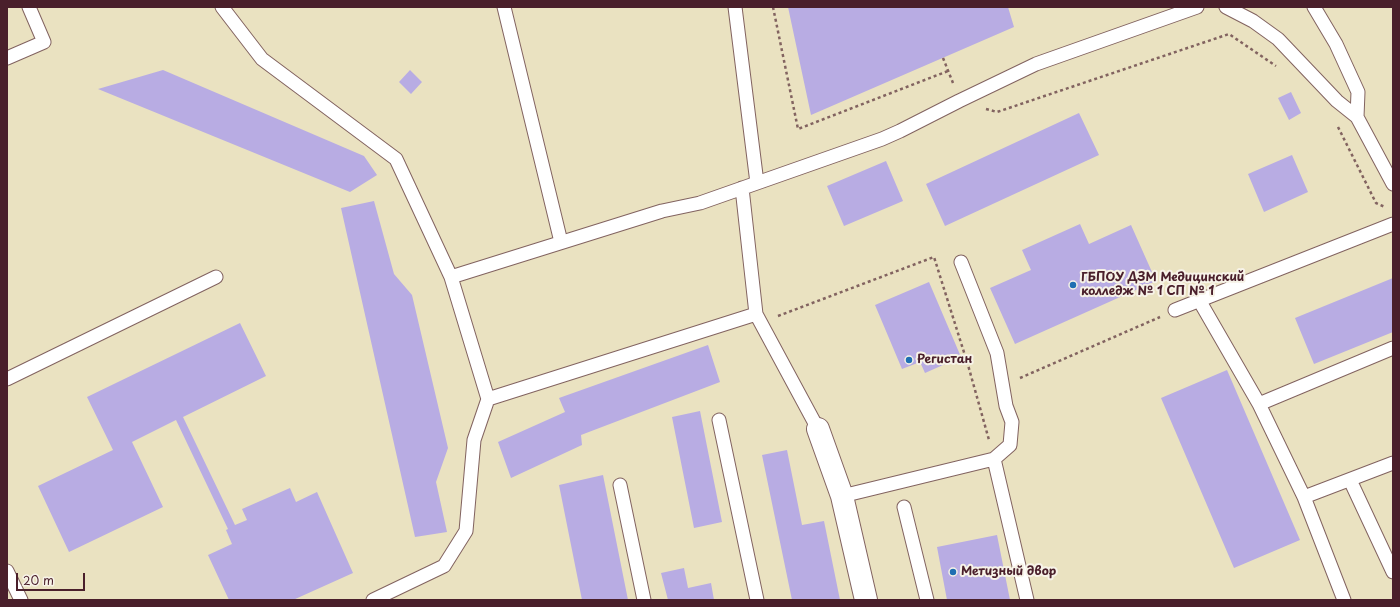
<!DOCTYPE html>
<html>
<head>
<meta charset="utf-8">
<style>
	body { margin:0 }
	#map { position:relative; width:1400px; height:607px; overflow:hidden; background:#eae2c1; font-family:"Playpen Sans",sans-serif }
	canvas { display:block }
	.frame { position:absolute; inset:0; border:8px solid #4a1f2b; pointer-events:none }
	.scale { position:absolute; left:16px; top:573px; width:69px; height:18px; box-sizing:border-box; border:2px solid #4a1f2b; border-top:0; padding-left:5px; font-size:12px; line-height:14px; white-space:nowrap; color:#4a1f2b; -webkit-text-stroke:3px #f7f3e8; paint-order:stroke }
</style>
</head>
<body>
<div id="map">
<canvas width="1400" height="607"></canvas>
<div class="frame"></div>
<div class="scale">20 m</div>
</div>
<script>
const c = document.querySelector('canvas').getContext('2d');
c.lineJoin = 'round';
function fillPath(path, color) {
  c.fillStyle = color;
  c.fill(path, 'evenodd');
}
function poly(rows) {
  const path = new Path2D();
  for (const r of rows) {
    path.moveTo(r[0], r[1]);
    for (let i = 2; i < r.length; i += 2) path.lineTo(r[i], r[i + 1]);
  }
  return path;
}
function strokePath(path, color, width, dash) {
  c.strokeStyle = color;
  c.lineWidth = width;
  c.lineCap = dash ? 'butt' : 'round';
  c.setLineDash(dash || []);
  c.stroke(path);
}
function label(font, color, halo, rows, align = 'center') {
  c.font = font + ' "Playpen Sans",sans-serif';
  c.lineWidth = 4;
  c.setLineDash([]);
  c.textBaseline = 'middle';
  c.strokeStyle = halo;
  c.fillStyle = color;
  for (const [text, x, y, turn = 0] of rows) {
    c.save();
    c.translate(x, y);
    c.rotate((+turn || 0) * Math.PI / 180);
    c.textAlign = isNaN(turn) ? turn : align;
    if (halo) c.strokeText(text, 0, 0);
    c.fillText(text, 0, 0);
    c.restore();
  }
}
fillPath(poly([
	[788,7,1008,7,1014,27,811,115],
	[163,70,364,156,377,175,350,192,98,89],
	[410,70,422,82,411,94,399,82],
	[1291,92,1301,113,1289,120,1278,98],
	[1079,113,1099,155,945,226,926,184],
	[1292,155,1308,192,1264,212,1248,174],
	[886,161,903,201,844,226,827,186],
	[374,201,394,274,412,295,448,448,436,482,447,532,415,537,341,208],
	[1080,224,1089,244,1131,225,1156,281,1015,344,990,288,1031,270,1022,250],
	[1393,278,1393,332,1314,364,1295,318],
	[929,282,961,357,925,373,920,362,902,369,875,305],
	[240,323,266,376,183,417,235,525,247,520,242,509,290,488,296,502,317,492,353,573,293,600,257,600,256,599,253,600,229,600,208,555,232,544,226,530,228,529,176,420,132,442,163,507,69,552,38,486,113,450,87,397],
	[708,345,720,382,581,435,582,445,511,478,498,442,565,412,559,398],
	[1227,370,1300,540,1234,568,1161,398],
	[700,411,722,522,694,528,672,417],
	[787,450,802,525,824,521,840,600,792,600,762,455],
	[603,475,628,600,582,600,559,485],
	[997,535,1010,600,947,600,937,547],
	[684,568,688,588,711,583,714,600,668,600,661,573]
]), '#b8ace3');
const service = poly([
	[222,7,262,59,396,159,451,277,488,399,474,440,466,531,444,566,373,600],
	[504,7,561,242],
	[735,7,757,183],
	[1226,7,1253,21,1278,39,1337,101,1357,117,1393,184],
	[1314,7,1336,44,1358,92,1357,117],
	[7,58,44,42,29,7],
	[742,188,756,314,818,429],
	[961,262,997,353,1006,406,1012,422,1010,445,994,459],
	[451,277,662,211,700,203,882,139,900,131,959,101,1036,64,1197,7],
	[1199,300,1259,404],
	[1175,310,1393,224],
	[7,379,216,277],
	[488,399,756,314],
	[719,420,757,600],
	[1350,480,1393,572],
	[620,485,644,600],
	[842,496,994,459,1027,600],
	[1304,497,1393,463],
	[904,507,927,600],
	[7,571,21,600],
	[1344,600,1304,497,1259,404,1393,348]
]);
const minor = poly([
	[818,429,842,496,866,600]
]);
strokePath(service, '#826360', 15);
strokePath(minor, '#826360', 24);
strokePath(poly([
	[773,7,798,129,948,71],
	[943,58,953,83],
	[986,109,997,112,1229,34,1276,66],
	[1338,127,1376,203,1385,207],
	[778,316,934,257,968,365,989,440],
	[1020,378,1160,317]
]), '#826360', 2.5, [3, 3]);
strokePath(service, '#fff', 13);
strokePath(minor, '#fff', 22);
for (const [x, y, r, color] of [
	[1073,285,4,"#1f6fb2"],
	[909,360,4,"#1f6fb2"],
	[953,572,4,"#1f6fb2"]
]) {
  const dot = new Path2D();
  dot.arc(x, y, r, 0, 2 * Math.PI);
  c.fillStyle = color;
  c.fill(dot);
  strokePath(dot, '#f7f3e8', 1.5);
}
label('bold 12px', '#4a1f2b', '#f7f3e8', [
	["ГБПОУ ДЗМ Медицинский",1081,278],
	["колледж № 1 СП № 1",1081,292],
	["Регистан",917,360],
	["Метизный двор",961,572]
], 'left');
</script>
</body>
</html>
